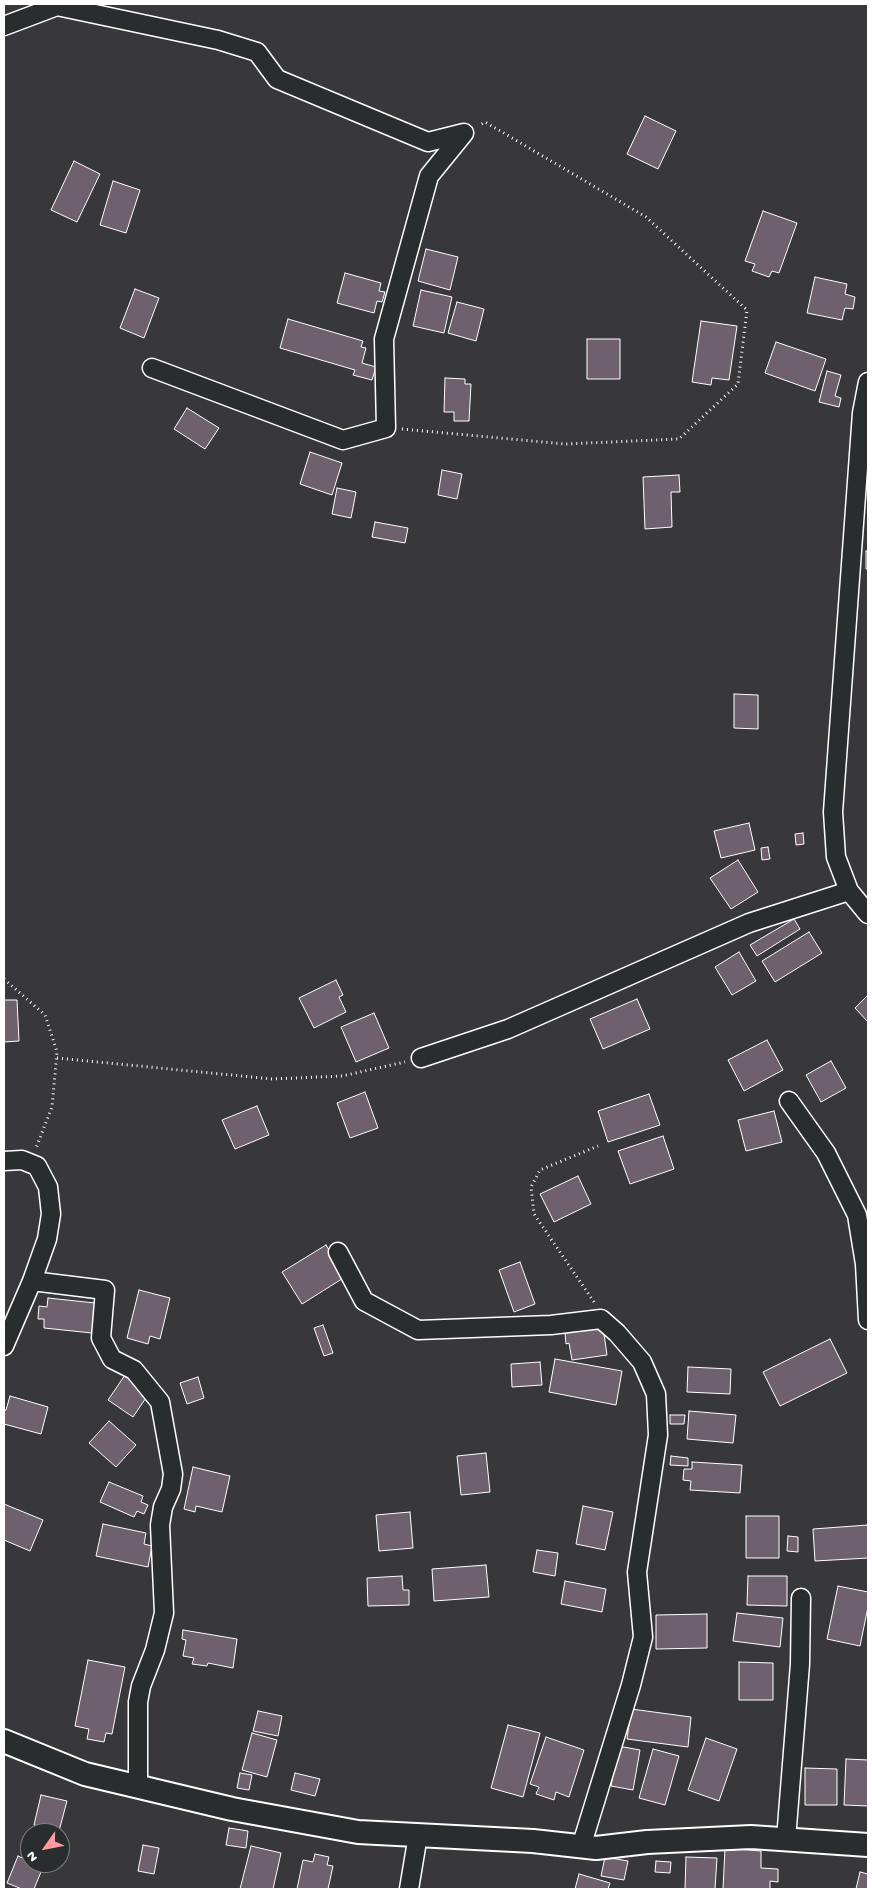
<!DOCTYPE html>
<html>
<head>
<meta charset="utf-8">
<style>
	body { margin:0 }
	#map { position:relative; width:872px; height:1893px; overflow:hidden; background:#38373b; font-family:"Gochi Hand",sans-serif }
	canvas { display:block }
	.frame { position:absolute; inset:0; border:5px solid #fff; pointer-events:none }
	.north { position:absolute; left:20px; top:1823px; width:50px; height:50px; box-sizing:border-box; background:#2a2d2e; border:1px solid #7f8182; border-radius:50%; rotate:237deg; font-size:14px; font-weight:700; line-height:20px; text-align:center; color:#fff }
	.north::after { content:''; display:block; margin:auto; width:18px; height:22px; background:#ff9aa2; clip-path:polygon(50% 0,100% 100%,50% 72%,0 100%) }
</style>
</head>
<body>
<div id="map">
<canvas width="872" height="1893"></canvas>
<div class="frame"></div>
<div class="north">N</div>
</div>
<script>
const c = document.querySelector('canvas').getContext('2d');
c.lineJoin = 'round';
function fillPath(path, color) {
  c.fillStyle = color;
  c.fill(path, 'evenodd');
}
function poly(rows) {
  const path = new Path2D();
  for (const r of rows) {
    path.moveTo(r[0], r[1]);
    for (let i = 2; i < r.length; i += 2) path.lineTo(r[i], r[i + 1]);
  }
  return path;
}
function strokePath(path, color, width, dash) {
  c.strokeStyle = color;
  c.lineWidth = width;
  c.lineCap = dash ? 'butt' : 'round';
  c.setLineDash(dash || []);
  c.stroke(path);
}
const building = poly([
	[645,116,676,131,658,169,627,154,645,116],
	[74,161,100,174,77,222,51,210,74,161],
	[113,181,140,190,126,233,100,225,113,181],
	[763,211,797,223,779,273,772,271,769,277,752,271,755,264,745,261,763,211],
	[426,249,458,257,450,290,418,281,426,249],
	[345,273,381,283,379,291,385,292,382,302,377,301,374,313,337,303,345,273],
	[815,277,847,284,845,294,855,297,853,309,845,308,842,320,807,313,815,277],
	[135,289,159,298,144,338,120,328,135,289],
	[421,290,452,297,444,333,413,326,421,290],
	[457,302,484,309,476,341,448,333,457,302],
	[288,319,363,341,361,347,366,348,362,363,376,367,372,380,353,375,355,370,280,348,288,319],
	[701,321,737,326,729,380,712,378,711,385,692,382,701,321],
	[587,339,620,339,620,379,587,379,587,339],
	[776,342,826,359,815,391,765,373,776,342],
	[827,371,841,375,835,396,841,398,839,407,819,402,827,371],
	[445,378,465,379,465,384,471,384,469,421,454,421,454,412,444,412,445,378],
	[187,408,219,428,205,449,174,429,187,408],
	[310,452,342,463,332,495,300,484,310,452],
	[442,470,462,474,457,499,438,495,442,470],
	[679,475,680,492,671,492,672,527,645,529,643,477,679,475],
	[337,488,356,492,351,518,332,514,337,488],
	[375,522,408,528,405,543,372,537,375,522],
	[866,551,868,551,868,569,866,569,866,551],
	[734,694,758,695,758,729,734,728,734,694],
	[749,823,755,850,721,858,714,831,749,823],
	[803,833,804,844,796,845,795,834,803,833],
	[768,847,770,859,762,860,761,848,768,847],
	[738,860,758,892,731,909,710,878,738,860],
	[794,919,800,929,757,956,750,945,794,919],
	[809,932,822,953,775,982,762,961,809,932],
	[739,952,756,981,732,995,715,967,739,952],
	[336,980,343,995,339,997,346,1012,314,1028,299,998,336,980],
	[868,995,868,1022,855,1008,868,995],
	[637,999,650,1029,603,1049,590,1019,637,999],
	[4,1000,17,1000,19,1041,4,1042,4,1000],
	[374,1013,389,1048,356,1062,341,1027,374,1013],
	[767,1040,783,1070,744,1091,728,1060,767,1040],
	[831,1061,846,1088,821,1102,806,1075,831,1061],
	[365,1092,378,1128,350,1138,337,1103,365,1092],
	[649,1094,660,1125,608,1142,598,1111,649,1094],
	[257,1106,269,1135,235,1149,222,1120,257,1106],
	[774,1111,782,1142,746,1151,738,1120,774,1111],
	[663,1136,674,1169,630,1184,618,1151,663,1136],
	[578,1176,591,1204,554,1222,540,1194,578,1176],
	[326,1245,345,1277,302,1304,282,1272,326,1245],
	[520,1262,535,1304,514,1312,499,1270,520,1262],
	[139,1290,170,1298,160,1339,150,1336,148,1344,127,1338,139,1290],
	[48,1298,95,1303,92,1333,44,1328,44,1319,38,1319,39,1306,47,1307,48,1298],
	[323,1325,333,1353,324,1356,314,1328,323,1325],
	[603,1327,607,1355,572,1360,569,1343,566,1344,565,1333,603,1327],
	[830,1339,847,1373,780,1406,763,1372,830,1339],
	[555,1359,622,1371,616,1405,549,1392,555,1359],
	[540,1362,542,1385,512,1387,511,1364,540,1362],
	[688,1367,731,1369,730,1394,687,1392,688,1367],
	[125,1375,150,1392,133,1417,108,1400,125,1375],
	[198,1377,204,1398,187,1404,180,1383,198,1377],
	[10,1396,48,1407,41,1434,4,1424,4,1410,6,1410,10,1396],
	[689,1411,736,1415,733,1443,687,1439,689,1411],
	[670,1415,685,1415,684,1424,670,1424,670,1415],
	[109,1421,136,1445,116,1467,89,1443,109,1421],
	[486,1453,490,1492,461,1495,457,1456,486,1453],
	[671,1456,688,1458,688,1466,670,1465,671,1456],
	[692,1462,742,1465,740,1493,690,1490,691,1481,683,1480,684,1469,692,1469,692,1462],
	[193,1467,230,1476,222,1512,196,1506,195,1512,184,1509,193,1467],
	[109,1482,143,1496,141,1502,148,1505,144,1514,137,1511,134,1517,100,1502,109,1482],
	[4,1504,43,1520,30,1551,4,1540,4,1504],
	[583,1506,613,1512,605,1550,576,1544,583,1506],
	[410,1512,413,1548,379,1551,376,1515,410,1512],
	[746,1516,779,1516,779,1558,746,1558,746,1516],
	[103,1524,146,1533,144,1544,152,1546,148,1567,96,1556,103,1524],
	[868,1525,868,1558,815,1561,813,1529,868,1525],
	[788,1536,798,1537,798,1552,787,1551,788,1536],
	[537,1550,558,1553,555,1576,533,1572,537,1550],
	[486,1565,489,1597,434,1601,432,1569,486,1565],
	[402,1576,403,1590,409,1590,409,1605,368,1606,367,1578,402,1576],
	[748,1576,787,1576,787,1606,747,1605,748,1576],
	[565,1581,606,1589,602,1612,561,1604,565,1581],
	[838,1586,868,1592,868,1607,860,1646,827,1639,838,1586],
	[737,1613,783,1618,780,1647,733,1641,737,1613],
	[707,1614,707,1648,656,1649,656,1615,707,1614],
	[183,1630,237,1639,233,1668,208,1663,207,1666,192,1664,194,1658,183,1656,186,1640,182,1639,183,1630],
	[88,1660,125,1667,112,1734,106,1733,104,1742,87,1739,89,1729,75,1726,88,1660],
	[739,1662,773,1663,773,1700,739,1700,739,1662],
	[631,1709,691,1717,688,1747,627,1739,631,1709],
	[258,1711,282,1716,278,1736,253,1731,258,1711],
	[508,1725,540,1733,523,1797,491,1788,508,1725],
	[252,1733,277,1740,267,1777,242,1770,252,1733],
	[546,1737,584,1750,569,1797,556,1792,554,1800,536,1794,539,1787,530,1784,546,1737],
	[706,1738,737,1749,719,1801,688,1790,706,1738],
	[618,1746,640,1750,633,1790,611,1786,618,1746],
	[653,1749,679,1756,665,1805,639,1798,653,1749],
	[846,1759,868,1760,868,1806,844,1805,846,1759],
	[805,1768,837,1769,837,1805,805,1805,805,1768],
	[240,1773,252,1775,249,1790,237,1788,240,1773],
	[295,1773,320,1779,315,1796,291,1790,295,1773],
	[41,1795,67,1801,59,1831,34,1825,41,1795],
	[229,1828,248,1831,246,1848,226,1845,229,1828],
	[143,1845,159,1848,154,1874,138,1871,143,1845],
	[251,1846,281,1853,273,1889,240,1889,251,1846],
	[725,1848,761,1851,761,1868,778,1869,778,1882,770,1881,770,1889,723,1889,725,1848],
	[315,1854,329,1857,327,1865,333,1866,328,1889,297,1889,303,1860,313,1862,315,1854],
	[18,1856,43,1867,34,1889,22,1889,7,1883,18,1856],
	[605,1857,628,1861,624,1880,601,1876,605,1857],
	[686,1857,717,1858,715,1889,685,1889,686,1857],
	[656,1861,671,1862,670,1873,655,1872,656,1861],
	[860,1872,868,1874,868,1889,856,1889,860,1872],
	[579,1874,610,1883,608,1889,575,1889,579,1874]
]);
fillPath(building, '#6e606d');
strokePath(building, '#fff', 1);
const minor = poly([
	[4,26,57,6,218,40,257,52,277,79,428,142,464,133,429,176,384,339,386,428,343,440,152,368],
	[868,382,862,413,833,812,836,857,849,891,868,914],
	[421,1058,508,1029,749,923,849,891],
	[789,1101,826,1153,857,1215,865,1264,868,1320],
	[4,1161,22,1160,37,1166,48,1187,51,1214,47,1239,32,1281,4,1346],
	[338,1252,364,1301,418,1330,551,1325,601,1319,617,1333,642,1362,656,1394,658,1435,637,1572,643,1637,631,1685,581,1847],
	[32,1281,105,1290,101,1338,112,1359,134,1370,160,1402,173,1474,171,1489,163,1507,160,1525,164,1613,155,1650,141,1686,138,1702,138,1786],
	[786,1839,800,1664,801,1598],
	[409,1889,418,1835]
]);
const tertiary = poly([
	[4,1741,85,1774,232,1809,358,1832,533,1841,596,1848,647,1842,751,1837,868,1845]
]);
strokePath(minor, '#fff', 21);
strokePath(tertiary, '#fff', 26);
strokePath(poly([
	[402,429,565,444,679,439,738,384,747,310,646,217,485,122,480,125],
	[4,979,45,1015,57,1052,52,1107,36,1148],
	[57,1058,272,1079,342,1076,405,1062],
	[594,1302,534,1214,531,1187,540,1170,598,1146]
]), '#fff', 3, [1, 4]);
strokePath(minor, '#2a2d2e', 18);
strokePath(tertiary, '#2a2d2e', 22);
</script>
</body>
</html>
